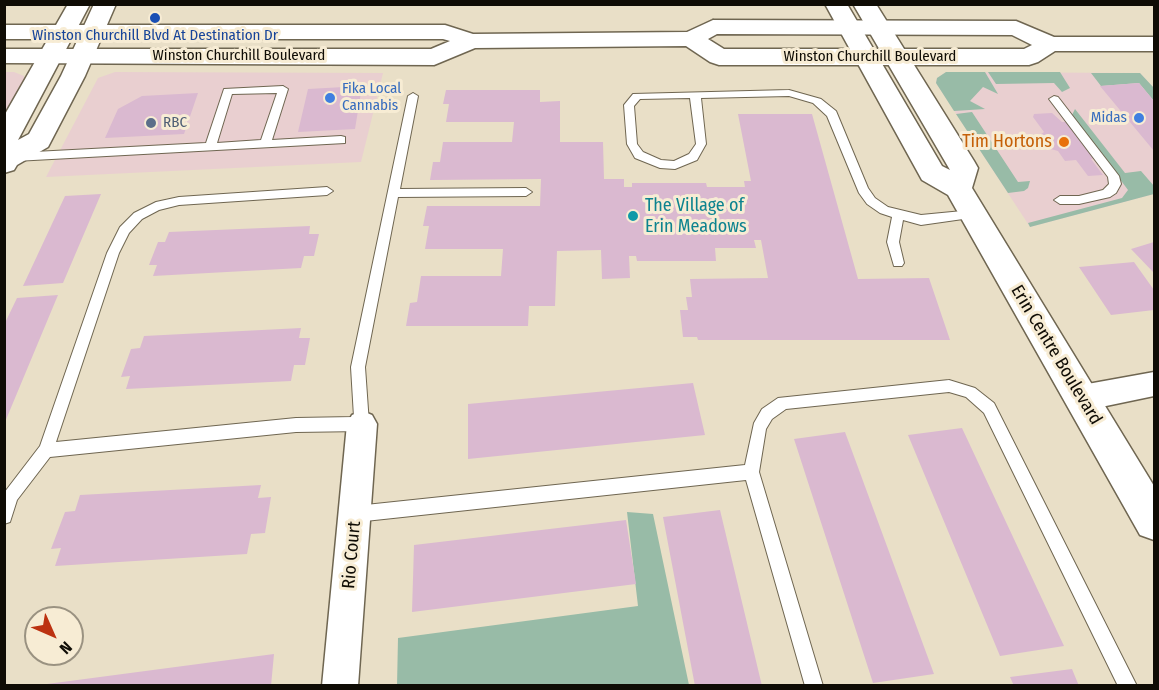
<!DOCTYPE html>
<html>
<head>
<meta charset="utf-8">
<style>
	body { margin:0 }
	#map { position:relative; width:1159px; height:690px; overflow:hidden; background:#e9dfc7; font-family:"Fira Sans Condensed",sans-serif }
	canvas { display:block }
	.frame { position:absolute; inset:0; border:6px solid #0f0c05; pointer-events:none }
	.north { position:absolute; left:24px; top:606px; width:60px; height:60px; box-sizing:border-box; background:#f7ecd4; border:2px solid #9a9281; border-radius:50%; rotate:135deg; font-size:16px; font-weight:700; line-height:24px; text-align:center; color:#0f0c05 }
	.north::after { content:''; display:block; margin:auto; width:21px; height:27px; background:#bc3211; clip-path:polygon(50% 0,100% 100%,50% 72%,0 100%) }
</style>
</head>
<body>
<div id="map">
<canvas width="1159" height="690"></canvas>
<div class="frame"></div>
<div class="north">N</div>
</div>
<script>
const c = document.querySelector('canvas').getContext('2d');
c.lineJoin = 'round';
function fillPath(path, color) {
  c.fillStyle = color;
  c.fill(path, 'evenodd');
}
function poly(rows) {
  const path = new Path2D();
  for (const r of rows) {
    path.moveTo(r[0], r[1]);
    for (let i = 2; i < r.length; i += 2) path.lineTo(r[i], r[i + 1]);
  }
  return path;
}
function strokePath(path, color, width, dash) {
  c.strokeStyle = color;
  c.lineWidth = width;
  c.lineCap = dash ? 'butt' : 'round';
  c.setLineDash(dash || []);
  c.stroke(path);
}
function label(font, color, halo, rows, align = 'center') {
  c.font = font + ' "Fira Sans Condensed",sans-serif';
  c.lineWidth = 6;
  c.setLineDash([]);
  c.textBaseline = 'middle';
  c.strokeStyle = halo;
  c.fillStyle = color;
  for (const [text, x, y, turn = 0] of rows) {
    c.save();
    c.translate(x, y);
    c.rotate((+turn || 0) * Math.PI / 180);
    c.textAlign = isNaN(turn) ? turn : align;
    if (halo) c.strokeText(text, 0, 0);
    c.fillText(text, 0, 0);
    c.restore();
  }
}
fillPath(poly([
	[5,72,14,72,24,76,24,79,23,85,5,119],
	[115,72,383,73,361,162,46,177,98,78],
	[946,72,1140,73,1154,88,1154,194,1030,227,936,83,937,78]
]), '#e9cfd0');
fillPath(poly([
	[946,72,985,72,998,94,983,87,970,101,985,109,954,111,936,83,937,78],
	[988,72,1060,72,1070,88,1062,92,1054,83,996,84],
	[1091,73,1140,73,1154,88,1154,101,1139,83,1101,86],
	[1075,109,1125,173,1141,171,1154,186,1154,194,1030,227,1028,223,1122,198,1128,190,1072,115],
	[972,112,1018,182,1030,181,1028,188,1024,191,1008,193,956,114],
	[627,512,653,514,689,685,397,686,398,638,638,606]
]), '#98bba7');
fillPath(poly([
	[1139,83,1154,101,1154,151,1100,86],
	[362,86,355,129,298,132,308,89],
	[446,90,540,90,540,102,560,101,560,142,603,142,604,179,624,179,624,187,632,187,632,183,706,183,707,187,745,187,744,181,751,181,738,114,812,114,858,279,929,278,950,340,698,340,697,337,683,337,680,310,688,310,686,297,692,297,690,279,768,278,761,240,754,240,756,248,715,248,716,261,637,261,636,256,629,256,630,278,602,279,601,250,557,251,555,306,529,306,528,326,406,326,410,303,417,302,421,276,501,276,503,249,425,249,429,226,423,226,427,206,540,206,541,179,430,180,433,162,440,162,443,142,512,142,514,122,446,122,449,104,443,104],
	[198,93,184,134,105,138,118,109,142,96],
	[1052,113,1062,122,1066,122,1094,158,1091,159,1103,175,1088,176,1076,160,1065,161,1058,151,1051,149,1040,135,1044,132,1033,117,1034,114],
	[101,194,63,283,23,286,65,196],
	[310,226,309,234,319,234,314,256,304,256,301,268,153,276,157,265,149,265,158,242,165,242,169,232],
	[1154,242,1154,273,1131,249],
	[1134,262,1154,290,1154,310,1111,315,1079,267],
	[58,295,5,422,4,422,4,325,17,298],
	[301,328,299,338,310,338,305,365,294,365,291,381,126,389,130,376,121,377,131,349,140,348,144,336],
	[693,383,705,435,468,459,468,404],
	[962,428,1064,646,1000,656,908,435],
	[845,432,934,674,873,683,794,439],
	[261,485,258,498,271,497,265,533,251,534,247,554,55,566,61,548,51,549,65,512,75,511,80,495],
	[720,510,762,686,695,686,663,517],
	[626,520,636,584,412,612,414,545],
	[274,654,271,686,47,686,47,684],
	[1072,669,1079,686,1014,686,1010,677]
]), '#dab9d0');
const service = poly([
	[283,86,288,89,272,140,341,136,345,137,345,143,15,161,9,157,15,153,206,143,224,89,283,86],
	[277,93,261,140,217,143,232,94,277,93],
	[789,90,821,99,836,111,868,188,875,198,888,207,921,215,973,210,977,211,979,214,977,217,921,225,903,220,899,242,904,263,902,266,894,266,887,242,892,217,880,213,867,204,859,193,827,116,813,103,789,96,701,98,706,144,697,160,675,169,660,168,635,158,627,144,624,105,633,94,789,90],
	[690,98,696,144,689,154,674,161,661,160,643,152,637,144,634,106,640,99,690,98],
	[413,93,418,96,400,189,526,188,532,192,526,196,398,197,365,367,369,424,367,429,362,431,296,432,50,457,17,500,10,522,4,524,4,493,40,446,107,253,120,227,134,213,156,202,179,197,327,187,333,191,327,195,179,205,159,210,142,219,129,233,119,253,56,442,296,418,354,417,351,367,408,96,413,93],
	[1054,96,1058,97,1119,176,1121,184,1116,193,1110,197,1079,204,1060,204,1054,200,1060,196,1079,196,1103,190,1109,184,1108,177,1049,99,1054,96],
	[949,380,975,388,994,403,1137,686,1118,686,984,413,966,397,949,392,786,409,772,419,766,429,759,472,823,686,805,686,746,480,356,522,350,519,348,514,350,509,356,506,745,465,754,423,762,409,778,398,949,380]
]);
const minor = poly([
	[1154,372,1154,396,1082,411,1072,407,1068,398,1072,389,1082,385,1154,372],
	[362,411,372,415,377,424,358,686,322,686,347,424,352,415,362,411]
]);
const tertiary = poly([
	[68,4,90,4,18,140,29,134,61,76,94,4,116,4,85,76,48,147,17,165,14,170,4,173,4,116,68,4],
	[825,4,847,4,942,166,950,170,853,4,876,4,974,161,978,168,972,188,1154,486,1154,540,1140,535,948,195,922,180,825,4]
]);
const secondary = poly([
	[713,20,1016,21,1054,37,1154,37,1154,51,1055,51,1038,62,1029,65,719,65,710,62,686,46,475,48,434,65,4,63,4,49,431,49,450,41,443,39,4,39,4,25,445,25,473,34,687,32,713,20],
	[717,34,1012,35,1032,45,1024,49,724,49,708,39,717,34]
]);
strokePath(service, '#6f6651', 2);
strokePath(minor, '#6f6651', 3);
strokePath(tertiary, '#6f6651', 3);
strokePath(secondary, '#6f6651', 3);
fillPath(service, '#fff');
fillPath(minor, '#fff');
fillPath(tertiary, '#fff');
fillPath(secondary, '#fff');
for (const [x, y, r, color] of [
	[155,18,6,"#1a4fb4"],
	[330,98,6,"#3f7fe0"],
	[1139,118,6,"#3f7fe0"],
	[151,123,6,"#5c6f8a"],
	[1064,142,6,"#e8710a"],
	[633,216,6,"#0f9aa8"]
]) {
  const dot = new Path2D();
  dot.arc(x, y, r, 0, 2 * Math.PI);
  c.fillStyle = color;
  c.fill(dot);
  strokePath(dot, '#f7ecd4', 2);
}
label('15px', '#164399', '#f7ecd4', [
	["Winston Churchill Blvd At Destination Dr",155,36]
]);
label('15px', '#0f0c05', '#f7ecd4', [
	["Winston Churchill Boulevard",239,56],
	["Winston Churchill Boulevard",870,57]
]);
label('15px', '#366cbe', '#f7ecd4', [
	["Fika Local",342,89],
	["Cannabis",342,106],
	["Midas",1127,118,"right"]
], 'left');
label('15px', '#4e5e75', '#f7ecd4', [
	["RBC",163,123]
], 'left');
label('18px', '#c56008', '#f7ecd4', [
	["Tim Hortons",1052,142]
], 'right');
label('18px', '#0d838f', '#f7ecd4', [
	["The Village of",645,206],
	["Erin Meadows",645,227]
], 'left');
label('18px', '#0f0c05', '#f7ecd4', [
	["Erin Centre Boulevard",1056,355,59],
	["Rio Court",352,555,-85]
]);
</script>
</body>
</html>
